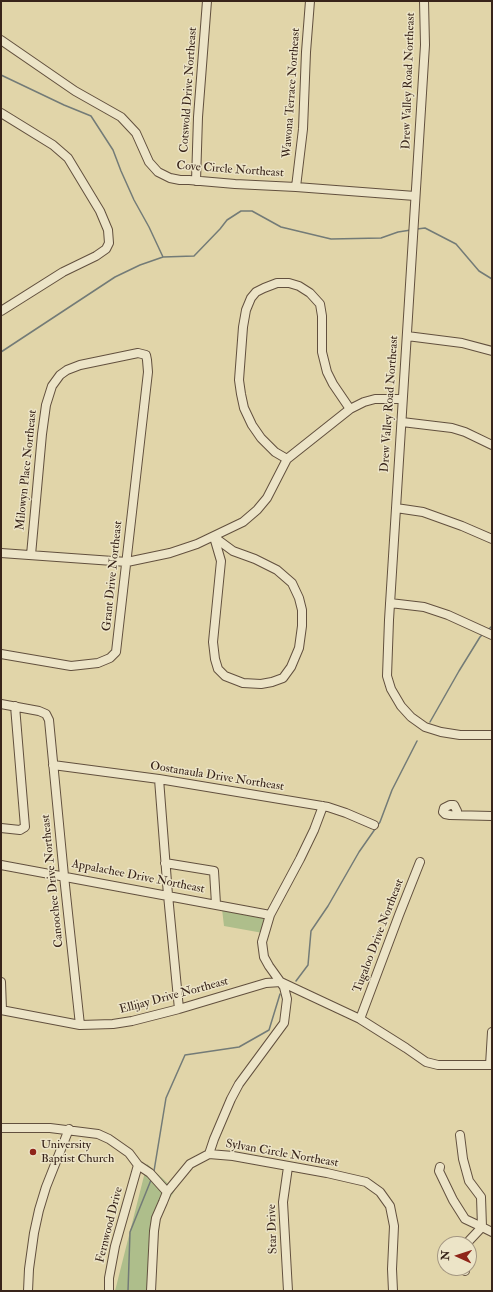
<!DOCTYPE html>
<html>
<head>
<meta charset="utf-8">
<style>
	body { margin:0 }
	#map { position:relative; width:493px; height:1292px; overflow:hidden; background:#e1d5a9; font-family:"IM FELL Double Pica",serif }
	canvas { display:block }
	.frame { position:absolute; inset:0; border:2px solid #38241a; pointer-events:none }
	.north { position:absolute; left:437px; top:1236px; width:40px; height:40px; box-sizing:border-box; background:#ece4c7; border:1px solid #a49782; border-radius:50%; rotate:273deg; font-size:11px; font-weight:700; line-height:16px; text-align:center; color:#38241a }
	.north::after { content:''; display:block; margin:auto; width:14px; height:18px; background:#8f2418; clip-path:polygon(50% 0,100% 100%,50% 72%,0 100%) }
</style>
</head>
<body>
<div id="map">
<canvas width="493" height="1292"></canvas>
<div class="frame"></div>
<div class="north">N</div>
</div>
<script>
const c = document.querySelector('canvas').getContext('2d');
c.lineJoin = 'round';
function fillPath(path, color) {
  c.fillStyle = color;
  c.fill(path, 'evenodd');
}
function poly(rows) {
  const path = new Path2D();
  for (const r of rows) {
    path.moveTo(r[0], r[1]);
    for (let i = 2; i < r.length; i += 2) path.lineTo(r[i], r[i + 1]);
  }
  return path;
}
function strokePath(path, color, width, dash) {
  c.strokeStyle = color;
  c.lineWidth = width;
  c.lineCap = dash ? 'butt' : 'round';
  c.setLineDash(dash || []);
  c.stroke(path);
}
function label(font, color, halo, rows, align = 'center') {
  c.font = font + ' "IM FELL Double Pica",serif';
  c.lineWidth = 3;
  c.setLineDash([]);
  c.textBaseline = 'middle';
  c.strokeStyle = halo;
  c.fillStyle = color;
  for (const [text, x, y, turn = 0] of rows) {
    c.save();
    c.translate(x, y);
    c.rotate((+turn || 0) * Math.PI / 180);
    c.textAlign = isNaN(turn) ? turn : align;
    if (halo) c.strokeText(text, 0, 0);
    c.fillText(text, 0, 0);
    c.restore();
  }
}
fillPath(poly([
	[222,909,268,916,263,933,224,926],
	[147,1164,175,1190,158,1218,152,1291,115,1291]
]), '#aebe8b');
strokePath(poly([
	[1,75,64,105,91,116,113,150,121,171,134,200,149,227,163,257],
	[417,229,425,228,456,244,479,271,492,279],
	[1,352,115,277,140,265,163,257,194,256,220,229,227,220,241,211,252,211,281,227,331,239,381,238,398,232,411,230],
	[489,629,492,626],
	[430,722,459,671,480,637,483,634],
	[296,981,308,965,311,931,328,906,359,852,380,822,392,790,417,741],
	[154,1171,166,1098,185,1055,239,1047,269,1030,280,994],
	[128,1291,130,1232,151,1180]
]), '#737b77', 1.5);
const minor = poly([
	[424,1,425,45,389,620,387,676,391,689,401,706,411,717,425,727,441,732,460,735,492,735],
	[1,40,75,91,121,117,136,133,149,162,158,172,170,178,180,180,189,180,235,184,296,187,415,196],
	[1,113,53,145,68,158,100,211,108,230,109,243,106,249,96,256,63,272,1,311],
	[196,181,198,117,207,1],
	[296,187,303,129,306,52,310,1],
	[407,336,462,343,492,351],
	[402,422,452,428,465,432,492,445],
	[287,459,275,452,261,438,252,425,244,408,241,394,239,380,243,327,246,310,251,298,256,292,264,288,277,283,289,283,299,286,310,293,320,304,322,316,322,352,327,372,333,384,350,409],
	[396,508,423,512,462,526,492,539],
	[214,537,233,551,255,559,277,570,292,583,299,598,302,610,302,626,299,648,291,667,283,678,272,682,261,684,243,683,225,676,218,669,215,659,213,642,221,561,214,537],
	[1,553,127,562,170,553,197,544,243,522,257,510,267,498,287,459,350,409,364,402,375,399,402,399],
	[390,603,424,607,448,615,492,635],
	[1,654,71,666,98,663,110,658,116,652,148,372,147,360,146,355,138,353,80,365,67,370,60,375,52,386,46,405,42,434,31,555],
	[1,704,39,711,46,714,49,720,64,876,80,1025],
	[53,765,159,779,328,807,346,813,374,825],
	[159,779,168,895,179,1009],
	[457,815,457,811,454,805,450,805,444,808,443,812,445,814,450,815,492,816],
	[1,828,20,830,25,827,15,706],
	[165,863,214,871,216,904],
	[1,865,270,915],
	[1,982,2,1010],
	[1,1010,80,1025,113,1024,132,1021,179,1009,266,983,281,982,360,1019,406,1048,426,1062,438,1065,492,1065],
	[360,1019,399,915,420,862],
	[490,1065,492,1032],
	[1,1128,50,1128,98,1134,109,1139,129,1153,138,1165,150,1173,167,1192],
	[460,1135,463,1159,469,1181,481,1197,482,1227,492,1232],
	[209,1154,214,1139,231,1099,239,1084,284,1023,287,999,284,987,269,966,264,957,262,942,270,915,300,859,314,830,323,806],
	[440,1167,439,1171,453,1200,465,1219,482,1227,466,1244],
	[465,1268,465,1271],
	[28,1291,29,1269,34,1233,39,1210,46,1187,69,1129],
	[109,1291,109,1278,115,1246,138,1165],
	[151,1291,154,1231,156,1218,163,1202,167,1192,190,1164,209,1154,233,1156,327,1173,366,1182,380,1192,390,1206,394,1226,392,1269,393,1291],
	[288,1291,283,1202,288,1167]
]);
strokePath(minor, '#62503e', 10);
strokePath(minor, '#ece4c7', 8);
for (const [x, y, r, color] of [
	[33,1152,4,"#8f2418"]
]) {
  const dot = new Path2D();
  dot.arc(x, y, r, 0, 2 * Math.PI);
  c.fillStyle = color;
  c.fill(dot);
  strokePath(dot, '#ece4c7', 1.5);
}
label('12px', '#38241a', '#ece4c7', [
	["Drew Valley Road Northeast",409,81,-88],
	["Cotswold Drive Northeast",189,90,-86],
	["Wawona Terrace Northeast",292,93,-86],
	["Cove Circle Northeast",230,170,4],
	["Drew Valley Road Northeast",390,404,-86],
	["Milowyn Place Northeast",27,470,-84],
	["Grant Drive Northeast",113,576,-84],
	["Oostanaula Drive Northeast",217,777,9],
	["Appalachee Drive Northeast",138,877,11],
	["Canoochee Drive Northeast",53,881,-96],
	["Tugaloo Drive Northeast",379,936,-69],
	["Ellijay Drive Northeast",174,996,-15],
	["Sylvan Circle Northeast",282,1154,10],
	["Fernwood Drive",110,1225,-76],
	["Star Drive",273,1229,-92]
]);
label('12px', '#38241a', '#ece4c7', [
	["University",41,1145],
	["Baptist Church",41,1159]
], 'left');
</script>
</body>
</html>
